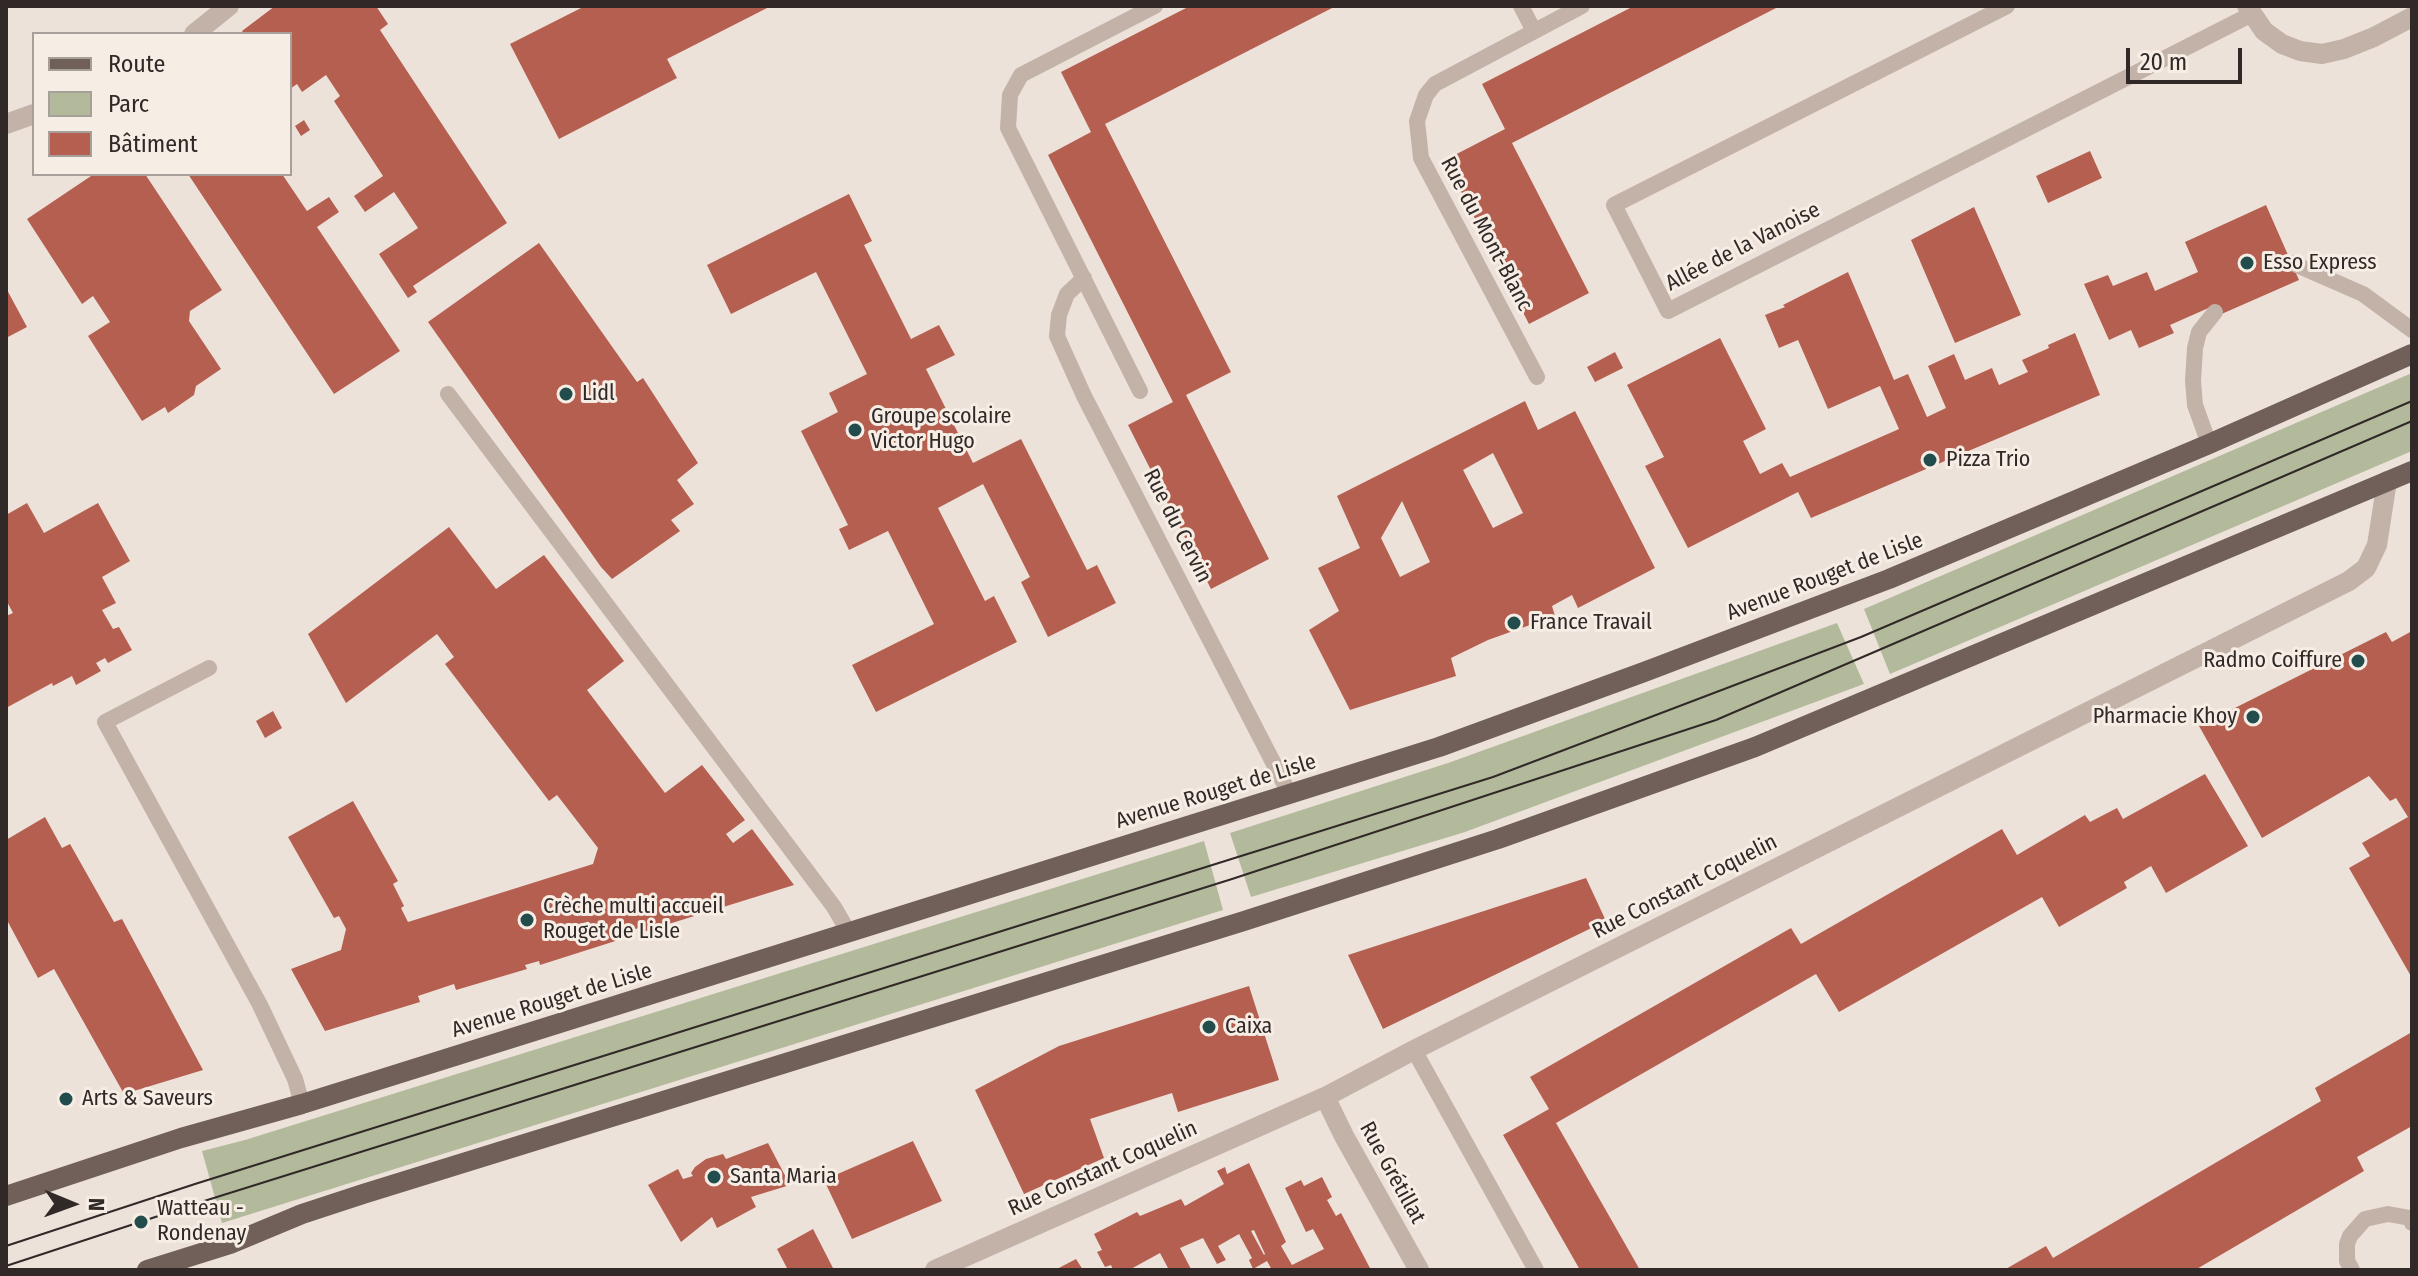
<!DOCTYPE html>
<html>
<head>
<meta charset="utf-8">
<style>
	body { margin:0 }
	#map { position:relative; width:2418px; height:1276px; overflow:hidden; background:#ede2da; font-family:"Fira Sans Condensed",sans-serif }
	canvas { display:block }
	.frame { position:absolute; inset:0; border:8px solid #312927; pointer-events:none }
	.legend { position:absolute; left:32px; top:32px; width:260px; height:144px; box-sizing:border-box; background:#f6ede5; border:2px solid #a79f99; margin:0; padding:10px 14px; list-style:none; font-size:24px; color:#312927 }
	.legend li { display:flex; align-items:center; gap:16px; height:40px }
	.legend b { width:40px; border:2px solid #a79f99 }
	.north { position:absolute; left:32px; top:1164px; width:80px; height:80px; -webkit-text-stroke:6px #f6ede5; paint-order:stroke; rotate:91deg; font-size:22px; font-weight:700; line-height:32px; text-align:center; color:#312927 }
	.north::after { content:''; display:block; margin:auto; width:28px; height:36px; background:#312927; clip-path:polygon(50% 0,100% 100%,50% 72%,0 100%) }
	.scale { position:absolute; left:2126px; top:48px; width:116px; height:36px; box-sizing:border-box; border:4px solid #312927; border-top:0; padding-left:10px; font-size:24px; line-height:28px; white-space:nowrap; color:#312927; -webkit-text-stroke:6px #f6ede5; paint-order:stroke }
</style>
</head>
<body>
<div id="map">
<canvas width="2418" height="1276"></canvas>
<div class="frame"></div>
<ul class="legend">
<li><b style="height:10px;background:#715f5a"></b>Route</li>
<li><b style="height:22px;background:#b3ba9c"></b>Parc</li>
<li><b style="height:22px;background:#b55f50"></b>Bâtiment</li>
</ul>
<div class="north">N</div>
<div class="scale">20 m</div>
</div>
<script>
const c = document.querySelector('canvas').getContext('2d');
c.lineJoin = 'round';
function fillPath(path, color) {
  c.fillStyle = color;
  c.fill(path, 'evenodd');
}
function poly(rows) {
  const path = new Path2D();
  for (const r of rows) {
    path.moveTo(r[0], r[1]);
    for (let i = 2; i < r.length; i += 2) path.lineTo(r[i], r[i + 1]);
  }
  return path;
}
function strokePath(path, color, width, dash) {
  c.strokeStyle = color;
  c.lineWidth = width;
  c.lineCap = dash ? 'butt' : 'round';
  c.setLineDash(dash || []);
  c.stroke(path);
}
function label(font, color, halo, rows, align = 'center') {
  c.font = font + ' "Fira Sans Condensed",sans-serif';
  c.lineWidth = 6;
  c.setLineDash([]);
  c.textBaseline = 'middle';
  c.strokeStyle = halo;
  c.fillStyle = color;
  for (const [text, x, y, turn = 0] of rows) {
    c.save();
    c.translate(x, y);
    c.rotate((+turn || 0) * Math.PI / 180);
    c.textAlign = isNaN(turn) ? turn : align;
    if (halo) c.strokeText(text, 0, 0);
    c.fillText(text, 0, 0);
    c.restore();
  }
}
fillPath(poly([
	[2412,373,2412,451,1890,674,1864,609],
	[1837,623,1864,684,1465,832,1251,897,1230,833,1448,763],
	[1204,841,1223,910,222,1223,202,1151,245,1140]
]), '#b3ba9c');
fillPath(poly([
	[275,6,376,6,388,24,380,30,507,223,413,286,417,292,408,298,379,254,418,228,394,192,365,212,354,196,383,176,334,101,340,96,326,75,302,92,297,84,290,89,290,34,244,34,242,31],
	[585,6,771,6,667,59,677,78,559,139,510,44],
	[1190,6,1336,6,1105,124,1231,372,1186,395,1269,559,1211,589,1128,425,1173,402,1048,155,1091,132,1061,72],
	[1634,6,1780,6,1512,143,1589,293,1529,324,1445,160,1505,129,1482,84],
	[304,120,310,130,301,136,295,126],
	[2090,151,2102,178,2048,203,2036,176],
	[94,174,145,174,222,290,190,311,189,321,221,369,196,386,194,395,168,413,165,407,142,421,88,336,110,322,93,296,82,304,27,219],
	[188,174,282,174,307,211,329,197,339,212,317,227,400,351,334,394],
	[849,194,872,241,864,245,911,339,939,325,955,355,926,369,973,463,1021,439,1087,570,1097,565,1116,603,1048,637,1021,582,1030,577,983,484,938,508,985,601,994,596,1017,642,876,712,852,665,934,624,888,531,849,550,839,529,848,525,801,431,838,412,829,393,867,374,816,272,731,314,707,265],
	[2266,205,2299,280,2217,316,2213,306,2170,325,2174,333,2139,348,2131,330,2109,340,2084,284,2108,275,2113,286,2147,272,2155,291,2198,272,2185,242],
	[1974,207,2021,315,1955,343,1911,240],
	[539,243,637,382,643,378,698,463,677,480,694,504,671,520,680,531,612,579,601,567,428,322],
	[1848,272,1894,380,1908,374,1927,417,1946,408,1928,366,1954,354,1965,380,1992,368,1999,385,2028,372,2022,360,2049,348,2048,345,2075,333,2100,395,1811,518,1798,492,1688,548,1645,466,1664,457,1627,385,1720,338,1766,429,1743,441,1760,474,1782,463,1790,477,1899,429,1880,386,1828,409,1798,340,1779,348,1765,315,1785,307,1783,305],
	[6,288,27,327,6,338],
	[1615,352,1623,368,1595,382,1587,367],
	[1525,401,1538,430,1575,411,1655,568,1578,608,1572,595,1552,606,1555,616,1488,640,1451,658,1456,676,1350,710,1309,630,1339,611,1318,568,1360,548,1337,496],
	[1493,453,1523,513,1493,528,1463,470],
	[1402,501,1430,562,1400,577,1381,538],
	[27,503,44,533,98,503,130,561,102,577,116,603,102,610,113,629,119,627,132,650,108,663,105,658,96,663,101,671,76,685,72,676,53,686,52,683,6,708,6,616,13,613,6,600,6,515],
	[449,527,496,589,544,555,624,661,587,690,665,793,702,765,745,820,726,834,733,843,752,829,794,885,643,932,642,927,626,932,628,937,540,965,539,961,525,965,527,969,456,990,454,984,418,996,420,1002,325,1031,291,969,341,950,346,929,339,916,334,918,288,837,353,801,398,881,393,884,404,906,401,908,408,922,593,864,598,848,557,795,549,801,445,664,454,657,437,634,346,703,308,634],
	[2412,631,2412,978,2349,868,2370,856,2362,843,2408,817,2396,798,2390,801,2369,776,2262,838,2199,726,2386,632,2392,642],
	[273,711,282,728,265,738,256,721],
	[2205,774,2248,846,2166,893,2151,866,2124,882,2127,888,2059,927,2042,897,1839,1012,1816,974,1556,1123,1640,1270,1580,1270,1503,1135,1549,1109,1530,1077,1791,928,1801,944,2002,829,2017,855,2085,815,2090,822,2117,808,2123,819],
	[45,817,62,848,70,844,114,922,122,919,203,1070,124,1094,54,969,38,978,8,922,6,923,6,840],
	[1586,878,1606,921,1383,1029,1348,955],
	[1249,986,1279,1080,1178,1112,1172,1093,1090,1119,1104,1158,1024,1194,975,1090,1059,1046],
	[2412,1032,2412,1126,2357,1157,2364,1171,2195,1270,2004,1270,2046,1246,2053,1258,2321,1101,2315,1088],
	[913,1141,942,1201,852,1239,824,1180],
	[768,1143,790,1185,751,1197,756,1207,717,1228,712,1217,681,1242,648,1185,678,1169,683,1179,693,1176,691,1173,695,1167,706,1159,723,1154,726,1159],
	[1249,1163,1286,1242,1281,1246,1292,1265,1324,1249,1313,1229,1306,1232,1285,1188,1301,1180,1304,1186,1322,1177,1332,1197,1327,1200,1336,1216,1341,1213,1371,1270,1272,1270,1267,1261,1253,1269,1249,1260,1252,1258,1239,1234,1218,1246,1226,1260,1217,1264,1203,1238,1180,1248,1191,1269,1188,1270,1169,1270,1160,1253,1129,1270,1113,1270,1111,1265,1105,1267,1097,1252,1102,1250,1094,1234,1137,1212,1140,1216,1181,1199,1185,1206,1224,1184,1217,1171,1225,1167,1227,1174],
	[1254,1230,1265,1254,1264,1255,1251,1231],
	[813,1229,834,1270,788,1270,777,1249],
	[1076,1259,1083,1270,1055,1270]
]), '#b55f50');
strokePath(poly([
	[1521,6,1534,31],
	[2007,6,1614,205,1668,311,2252,14],
	[2292,263,2363,294,2412,330],
	[1084,278,1067,294,1059,315,1057,336,1084,396,1290,795],
	[1537,377,1421,158,1417,121,1426,95,1435,84,1582,6],
	[1140,391,1008,128,1010,95,1021,75,1155,6],
	[448,394,834,907,849,933],
	[2209,444,2195,405,2193,381,2195,348,2199,332,2215,312],
	[209,668,105,722,260,1005,295,1079,302,1104],
	[1414,1050,1536,1270],
	[2352,1270,2347,1261,2347,1244,2350,1236,2365,1219,2388,1214,2410,1218,2412,1223]
]), '#c3b2a8', 16);
strokePath(poly([
	[2247,6,2264,31,2282,44,2300,51,2322,54,2344,49,2374,37,2412,17],
	[194,34,229,6],
	[6,124,34,114],
	[1325,1097,1344,1136,1419,1270],
	[935,1270,1325,1097,1414,1050,2349,581,2366,568,2377,545,2387,481]
]), '#c3b2a8', 20);
strokePath(poly([
	[6,1196,181,1138,302,1104,1439,747,1644,672,1889,579,2209,444,2412,354],
	[147,1270,230,1244,302,1214,363,1194,1244,921,1498,839,1755,747,2412,471]
]), '#715f5a', 20);
strokePath(poly([
	[6,1246,195,1184,1493,777,1861,637,2412,401],
	[6,1266,201,1202,1232,879,1716,720,2412,421]
]), '#312927', 2);
for (const [x, y, r, color] of [
	[2247,263,8,"#224d4c"],
	[566,394,8,"#224d4c"],
	[855,430,8,"#224d4c"],
	[1930,460,8,"#224d4c"],
	[1514,623,8,"#224d4c"],
	[2358,661,8,"#224d4c"],
	[2253,717,8,"#224d4c"],
	[527,920,8,"#224d4c"],
	[1209,1027,8,"#224d4c"],
	[66,1099,8,"#224d4c"],
	[714,1177,8,"#224d4c"],
	[141,1222,8,"#224d4c"]
]) {
  const dot = new Path2D();
  dot.arc(x, y, r, 0, 2 * Math.PI);
  c.fillStyle = color;
  c.fill(dot);
  strokePath(dot, '#f6ede5', 3);
}
label('22px', '#312927', '#f6ede5', [
	["Rue du Mont-Blanc",1486,234,62],
	["Allée de la Vanoise",1743,247,-27],
	["Rue du Cervin",1177,526,63],
	["Avenue Rouget de Lisle",1825,577,-21],
	["Avenue Rouget de Lisle",1216,792,-17],
	["Rue Constant Coquelin",1685,887,-27],
	["Avenue Rouget de Lisle",552,1001,-17],
	["Rue Constant Coquelin",1103,1169,-24],
	["Rue Grétillat",1392,1173,61]
]);
label('22px', '#312927', '#f6ede5', [
	["Esso Express",2263,263],
	["Lidl",582,394],
	["Groupe scolaire",871,417],
	["Victor Hugo",871,442],
	["Pizza Trio",1946,460],
	["France Travail",1530,623],
	["Radmo Coiffure",2342,661,"right"],
	["Pharmacie Khoy",2237,717,"right"],
	["Crèche multi accueil",543,907],
	["Rouget de Lisle",543,932],
	["Caixa",1225,1027],
	["Arts & Saveurs",82,1099],
	["Santa Maria",730,1177],
	["Watteau -",157,1209],
	["Rondenay",157,1234]
], 'left');
</script>
</body>
</html>
